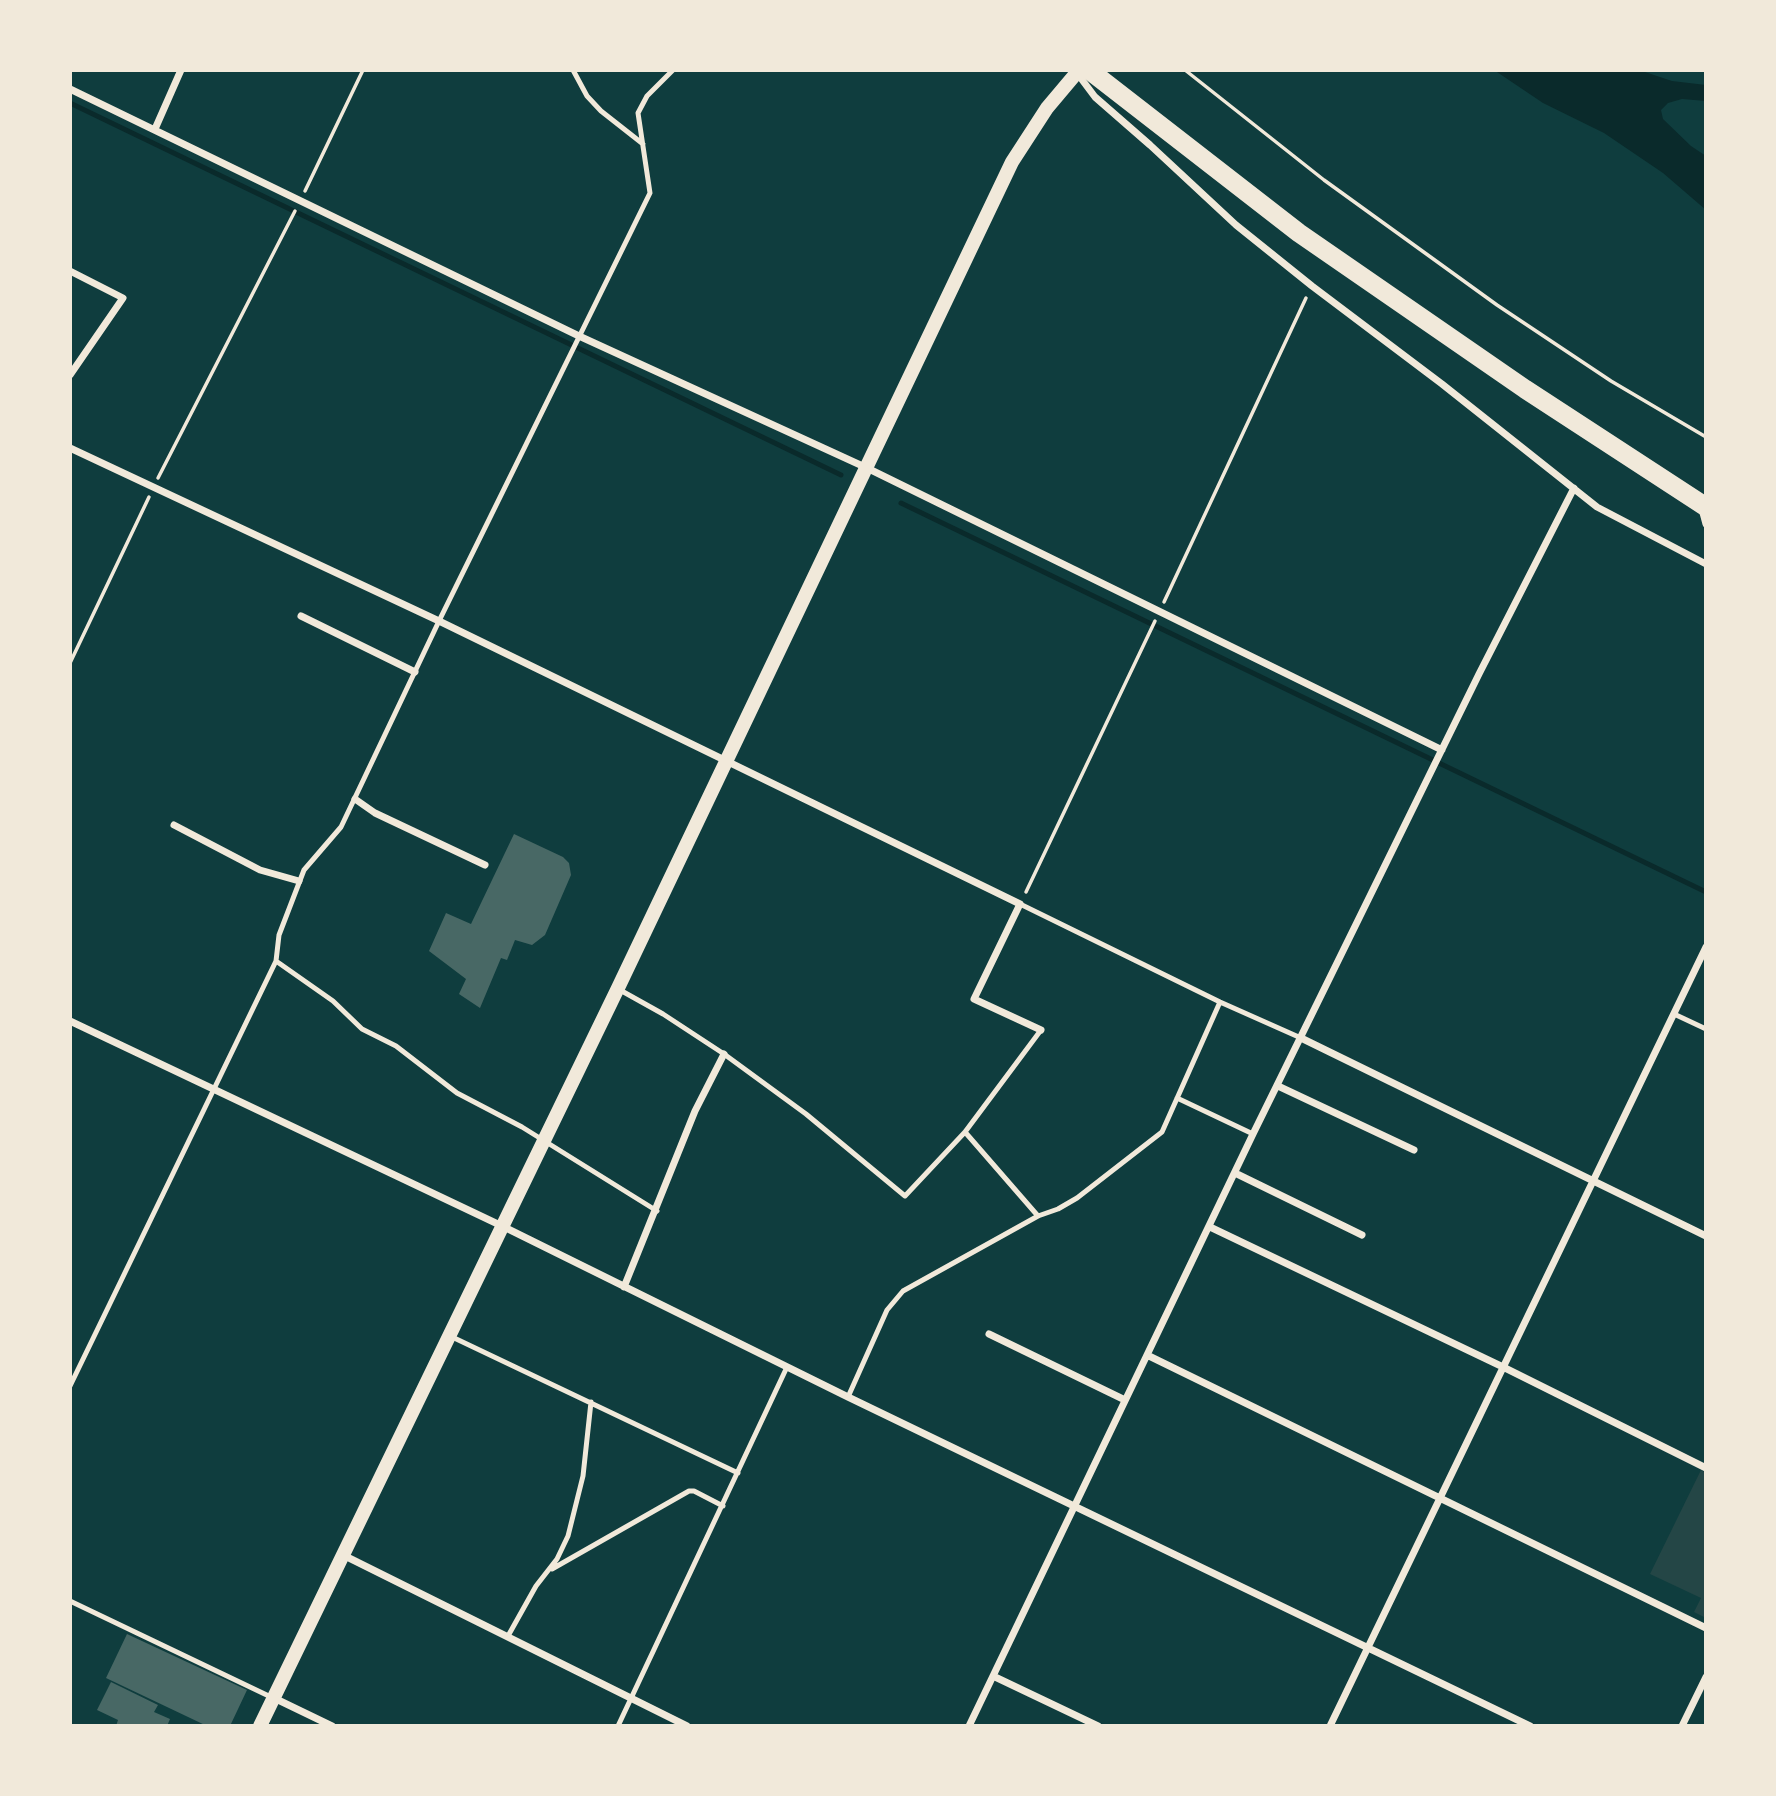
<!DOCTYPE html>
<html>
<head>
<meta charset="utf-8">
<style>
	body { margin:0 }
	#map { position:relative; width:1776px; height:1796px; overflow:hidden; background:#0f3d3e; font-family:"Zilla Slab",serif }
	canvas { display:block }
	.frame { position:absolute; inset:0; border:72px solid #f1e9da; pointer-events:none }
</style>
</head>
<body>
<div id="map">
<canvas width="1776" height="1796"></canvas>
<div class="frame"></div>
</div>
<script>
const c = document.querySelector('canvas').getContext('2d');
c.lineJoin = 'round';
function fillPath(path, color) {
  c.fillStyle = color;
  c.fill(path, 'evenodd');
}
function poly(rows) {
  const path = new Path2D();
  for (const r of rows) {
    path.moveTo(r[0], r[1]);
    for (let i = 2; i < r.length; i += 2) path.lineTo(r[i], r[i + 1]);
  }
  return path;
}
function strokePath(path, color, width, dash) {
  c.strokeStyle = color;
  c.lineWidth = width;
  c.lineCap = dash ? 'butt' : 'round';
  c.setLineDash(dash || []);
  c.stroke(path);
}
fillPath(poly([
	[1701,1470,1706,1473,1706,1618,1694,1612,1701,1598,1650,1574]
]), '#244646');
fillPath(poly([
	[1494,70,1639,70,1672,81,1706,85,1706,101,1682,99,1668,103,1661,110,1663,119,1691,146,1706,156,1706,210,1663,173,1604,133,1543,103]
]), '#0a2a2b');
strokePath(poly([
	[70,103,841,475],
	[901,503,1706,892]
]), '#0a2a2b', 5);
fillPath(poly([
	[514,834,563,857,569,863,571,875,545,935,532,945,515,940,507,960,501,958,480,1008,459,994,466,979,429,951,446,913,471,924],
	[127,1634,247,1690,230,1726,207,1726,106,1678],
	[111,1682,158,1705,154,1712,170,1719,167,1726,116,1726,118,1720,97,1710]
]), '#486865');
strokePath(poly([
	[1185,70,1324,180,1497,305,1611,381,1706,437],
	[305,191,363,70],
	[158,478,295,211],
	[1164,602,1306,298],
	[70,663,149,497],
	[1026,892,1155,621]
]), '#f1e9da', 3.5);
strokePath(poly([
	[573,70,587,96,601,111,643,144],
	[1020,904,1220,1002,1301,1038],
	[276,961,333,1001,362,1029,396,1046,457,1093,522,1127,657,1211],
	[620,990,663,1014,724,1054,806,1114,905,1196,965,1132,1038,1216,903,1291,887,1310,848,1397],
	[1674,1014,1706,1029],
	[1177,1098,1253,1134],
	[965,1132,1041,1030],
	[1038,1216,1058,1209,1077,1198,1162,1132,1220,1002],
	[450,1336,738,1473],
	[70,1386,276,961,279,935,304,870,341,827,439,621,650,193,638,113,647,96,673,70],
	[552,1569,689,1491,694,1491,723,1506],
	[70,1601,273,1698],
	[508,1636,536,1586,557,1559,568,1536,583,1476,591,1402],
	[618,1726,787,1367]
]), '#f1e9da', 5);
strokePath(poly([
	[1077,73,1095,97,1150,145,1236,225,1312,286,1442,384,1597,507,1706,564],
	[70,89,579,336,867,468,1442,750],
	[155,129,181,70],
	[70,271,123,298,70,375],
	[70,448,439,621,1020,904,974,999,1041,1030],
	[1702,509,1706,524],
	[301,616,415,672],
	[355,799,375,813,485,865],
	[174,825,260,870,299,881],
	[70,1021,502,1226,848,1397,1530,1726],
	[1301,1038,1706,1236],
	[1278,1086,1414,1150],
	[1235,1173,1362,1235],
	[1210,1227,1503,1367,1706,1468],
	[624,1287,695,1111,724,1054],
	[989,1334,1125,1400],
	[1147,1355,1706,1628],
	[343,1555,687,1726],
	[993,1676,1098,1726],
	[274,1698,332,1726],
	[969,1726,1253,1134,1479,674,1574,488],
	[1330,1726,1706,947],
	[1682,1726,1706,1677]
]), '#f1e9da', 7);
strokePath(poly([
	[260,1726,618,988,1012,162,1047,108,1079,70]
]), '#f1e9da', 14);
strokePath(poly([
	[1089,70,1299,233,1525,389,1706,507]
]), '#f1e9da', 19);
</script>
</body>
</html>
